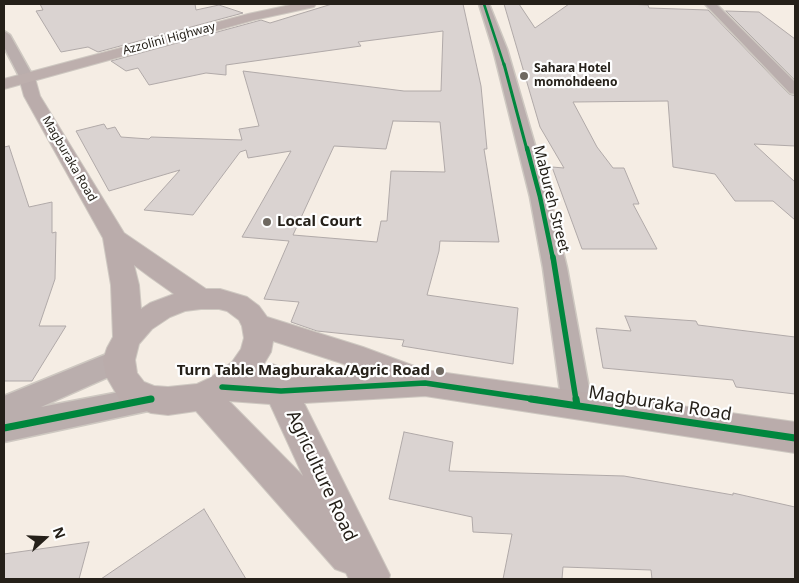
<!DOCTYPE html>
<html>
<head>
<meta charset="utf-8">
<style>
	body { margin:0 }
	#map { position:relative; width:799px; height:583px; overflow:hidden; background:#f5ede4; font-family:"Noto Sans",sans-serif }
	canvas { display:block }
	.frame { position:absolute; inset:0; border:5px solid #252019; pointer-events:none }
	.north { position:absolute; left:20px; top:513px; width:50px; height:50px; -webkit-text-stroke:4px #fefefe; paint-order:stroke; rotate:70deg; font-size:14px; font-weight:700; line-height:20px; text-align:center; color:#252019 }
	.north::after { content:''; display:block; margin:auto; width:18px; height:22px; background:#252019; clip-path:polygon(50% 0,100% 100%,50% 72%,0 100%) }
</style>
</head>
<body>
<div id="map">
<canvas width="799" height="583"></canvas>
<div class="frame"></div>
<div class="north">N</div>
</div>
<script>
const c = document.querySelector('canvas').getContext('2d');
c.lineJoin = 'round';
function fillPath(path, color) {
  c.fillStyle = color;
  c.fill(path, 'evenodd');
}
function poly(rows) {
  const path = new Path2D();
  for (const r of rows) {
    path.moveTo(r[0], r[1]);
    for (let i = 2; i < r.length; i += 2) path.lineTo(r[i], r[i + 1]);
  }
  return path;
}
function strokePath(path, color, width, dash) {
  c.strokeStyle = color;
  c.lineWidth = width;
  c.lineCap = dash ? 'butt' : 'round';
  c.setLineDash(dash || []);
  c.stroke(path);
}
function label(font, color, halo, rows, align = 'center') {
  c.font = font + ' "Noto Sans",sans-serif';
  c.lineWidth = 4.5;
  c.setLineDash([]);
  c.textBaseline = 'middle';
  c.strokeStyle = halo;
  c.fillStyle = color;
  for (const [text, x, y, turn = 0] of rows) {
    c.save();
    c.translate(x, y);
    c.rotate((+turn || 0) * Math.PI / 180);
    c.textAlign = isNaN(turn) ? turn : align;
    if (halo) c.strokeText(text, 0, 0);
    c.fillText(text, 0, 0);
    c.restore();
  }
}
const building = poly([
	[40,4,195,4,196,10,219,5,243,13,98,52,88,47,61,52,36,11,43,10,40,4],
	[332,4,463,4,481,86,487,149,484,149,499,242,440,241,439,251,427,295,518,308,513,364,402,346,404,340,317,331,291,322,299,302,264,299,289,241,242,237,291,151,248,158,246,150,240,152,193,215,144,210,180,170,109,191,76,131,104,124,107,129,115,127,121,137,149,139,151,137,242,140,239,129,259,126,243,71,404,91,441,91,443,31,358,42,361,46,226,65,226,75,206,73,149,85,138,68,126,71,111,61,254,22,261,20,270,23,332,4],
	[393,121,440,122,445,172,391,171,387,221,381,221,377,242,293,235,334,146,386,149,393,121],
	[504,4,519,4,535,28,569,4,627,4,648,5,649,8,708,10,789,94,795,96,795,146,754,144,795,182,795,220,773,201,735,201,715,174,673,167,668,101,573,102,597,147,613,168,624,168,639,204,633,204,657,249,582,249,552,167,564,168,540,127,504,4],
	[726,11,759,12,795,39,795,80,726,11],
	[9,146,29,207,52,202,52,233,56,232,55,279,39,326,66,326,32,381,4,381,4,147,9,146],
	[625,316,696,321,698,325,795,337,795,394,736,387,733,380,603,368,596,328,631,331,625,316],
	[404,432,453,442,449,471,624,476,733,495,733,493,795,507,795,579,652,579,651,570,563,567,562,579,503,579,512,534,473,532,472,517,389,499,404,432],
	[204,509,246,579,101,579,204,509],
	[89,542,79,579,4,579,4,554,89,542]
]);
fillPath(building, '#dad3d1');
strokePath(building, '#b0a9a8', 1);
const street = poly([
	[479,4,489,4,507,49,550,197,567,268,592,405,588,414,577,418,566,414,562,405,543,268,530,197,493,49,479,4],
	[705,4,716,4,795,82,795,94,790,93,705,4],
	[4,31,10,35,34,78,32,81,22,81,20,78,4,47,4,31],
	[119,349,129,352,133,360,129,368,41,407,151,386,162,390,166,399,162,408,4,442,4,396,119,349]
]);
const secondary = poly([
	[27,73,33,75,35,78,40,96,124,233,206,289,220,289,247,297,259,306,267,317,363,347,425,370,795,422,795,453,425,396,304,403,390,575,389,579,349,579,346,573,335,569,196,411,168,415,151,413,120,400,106,376,103,360,107,348,113,337,111,285,103,238,24,96,19,78,21,75,27,73],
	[134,265,150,277,174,294,150,303,141,309,139,285,134,265],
	[201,309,219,309,227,311,239,320,242,326,244,338,241,349,232,362,210,378,197,384,168,387,154,386,144,382,137,373,135,360,139,344,152,329,170,317,185,311,201,309],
	[273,341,341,363,365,373,290,377,283,368,272,364,262,367,271,352,273,341],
	[229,401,270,404,303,476,229,401]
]);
const primary = poly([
	[295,4,316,4,314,7,254,20,4,89,4,79,248,14,295,4]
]);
strokePath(street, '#cec8c1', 3);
strokePath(secondary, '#cec8c1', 2);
strokePath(primary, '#cec8c1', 2);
fillPath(street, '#baaead');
fillPath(secondary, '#baacab');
fillPath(primary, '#bdafad');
strokePath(poly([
	[484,4,504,65]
]), '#00873e', 2.5);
strokePath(poly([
	[504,64,527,150]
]), '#00873e', 3);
strokePath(poly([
	[527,148,540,197,553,259]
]), '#00873e', 4.5);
strokePath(poly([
	[553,257,576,400],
	[222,387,281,391,425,383,540,400],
	[146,400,151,399]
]), '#00873e', 5.5);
strokePath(poly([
	[531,399,795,438],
	[576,399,577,405],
	[4,428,151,399]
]), '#00873e', 7);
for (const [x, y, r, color] of [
	[524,76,5,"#6e6860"],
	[267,222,5,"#6e6860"],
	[440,371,5,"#6e6860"]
]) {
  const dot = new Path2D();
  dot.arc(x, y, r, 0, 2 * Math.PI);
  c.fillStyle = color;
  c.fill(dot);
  strokePath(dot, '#fefefe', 2);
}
label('12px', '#252019', '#fefefe', [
	["Azzolini Highway",169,39,-15],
	["Magburaka Road",69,159,60]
]);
label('bold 12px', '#252019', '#fefefe', [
	["Sahara Hotel",534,69],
	["momohdeeno",534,83]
], 'left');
label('15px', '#252019', '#fefefe', [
	["Mabureh Street",551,199,76]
]);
label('bold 15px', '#252019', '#fefefe', [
	["Local Court",277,222],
	["Turn Table Magburaka/Agric Road",430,371,"right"]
], 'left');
label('18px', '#252019', '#fefefe', [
	["Magburaka Road",660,404,9],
	["Agriculture Road",321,476,65]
]);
</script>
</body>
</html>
